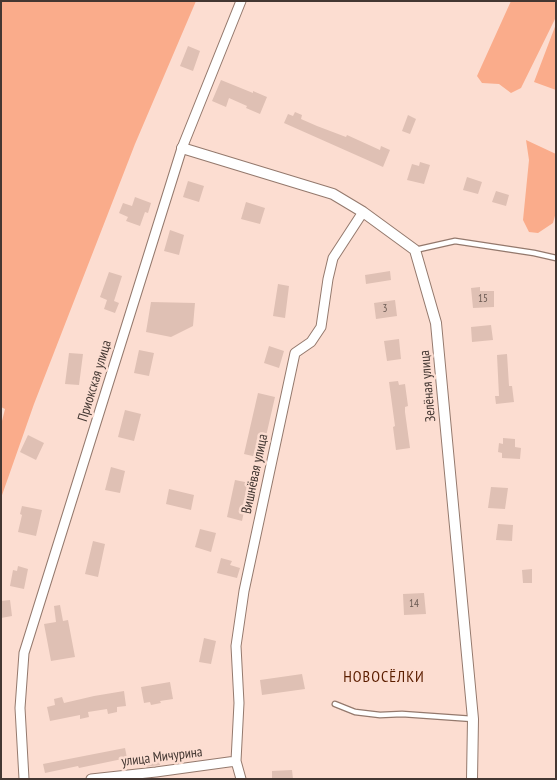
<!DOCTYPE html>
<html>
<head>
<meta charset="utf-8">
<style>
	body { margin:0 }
	#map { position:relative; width:557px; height:780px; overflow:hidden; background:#fcddd1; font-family:"PT Sans Narrow",sans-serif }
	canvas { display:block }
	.frame { position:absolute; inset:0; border:2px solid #433732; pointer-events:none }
</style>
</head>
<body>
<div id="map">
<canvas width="557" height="780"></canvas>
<div class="frame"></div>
</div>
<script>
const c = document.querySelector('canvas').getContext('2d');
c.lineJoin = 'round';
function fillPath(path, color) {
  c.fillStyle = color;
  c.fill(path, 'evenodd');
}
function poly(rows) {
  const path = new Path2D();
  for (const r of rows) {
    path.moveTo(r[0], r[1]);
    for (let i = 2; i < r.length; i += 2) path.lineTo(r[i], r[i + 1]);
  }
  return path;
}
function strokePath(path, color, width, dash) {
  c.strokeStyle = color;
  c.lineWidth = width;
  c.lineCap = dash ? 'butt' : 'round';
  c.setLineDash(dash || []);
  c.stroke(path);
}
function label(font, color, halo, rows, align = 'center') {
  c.font = font + ' "PT Sans Narrow",sans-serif';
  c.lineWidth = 5;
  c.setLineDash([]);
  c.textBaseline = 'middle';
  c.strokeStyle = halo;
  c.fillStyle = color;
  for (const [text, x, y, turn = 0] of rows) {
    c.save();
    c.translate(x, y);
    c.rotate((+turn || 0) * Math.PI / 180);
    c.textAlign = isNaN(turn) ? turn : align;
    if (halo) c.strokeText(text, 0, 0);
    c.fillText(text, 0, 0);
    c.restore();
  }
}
fillPath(poly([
	[1,1,196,1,135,144,34,404,1,498,1,425,5,409,1,407],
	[511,1,556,1,556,17,521,88,511,93,499,84,482,83,477,76],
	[556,24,556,90,534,82],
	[526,140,556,154,556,212,553,223,538,233,529,232,523,220,529,160]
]), '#faac8b');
fillPath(poly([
	[188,46,200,51,193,71,180,66],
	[221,80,253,93,253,91,267,97,260,114,246,108,247,106,229,98,226,107,212,101],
	[295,112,302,115,301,119,317,126,346,137,347,135,380,150,381,146,390,150,383,167,284,123,288,114,293,116],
	[408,115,416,119,410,134,402,131],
	[420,162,430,165,424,184,407,180,412,164,419,166],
	[467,177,482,182,478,194,463,190],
	[188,181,204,186,199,202,183,197],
	[496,191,509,195,506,206,492,202],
	[135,197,151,203,148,213,145,212,140,226,126,221,128,217,119,213,123,203,132,206],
	[246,202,265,208,260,224,241,219],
	[170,230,184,235,179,255,164,251],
	[390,271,391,280,366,284,365,275],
	[109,272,122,276,114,301,119,303,115,313,104,309,107,300,100,297],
	[278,284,289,286,285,318,273,316],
	[480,287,480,291,494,291,494,307,473,308,471,288],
	[395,300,397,316,376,319,374,303],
	[151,302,195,303,193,326,171,337,146,332],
	[491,325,493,340,472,342,471,327],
	[399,339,401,359,387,361,384,341],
	[269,346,284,351,279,368,264,363],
	[139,350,154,353,149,376,134,373],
	[69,353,83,354,79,385,65,384],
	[507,354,509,386,512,386,514,402,496,404,495,396,499,396,497,355],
	[398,381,399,385,405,384,408,406,405,407,405,412,410,448,396,450,393,427,395,426,389,382],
	[258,393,275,397,261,458,244,454],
	[125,410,141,414,134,441,118,437],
	[28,435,44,443,36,460,20,452],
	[503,438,515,439,515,447,521,448,520,459,502,458,502,453,498,452,499,443,503,444],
	[111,467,125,471,120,493,105,490],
	[235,480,250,483,242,521,227,517],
	[491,487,508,488,505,509,488,508],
	[169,489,194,495,191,510,166,504],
	[22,506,42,510,36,536,18,532,22,515,20,514],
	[498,524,513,525,512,541,496,540],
	[200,529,216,533,211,552,195,547],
	[93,541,105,544,98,577,85,574],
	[221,558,232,561,230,565,240,568,237,578,217,573],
	[18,566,28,569,24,589,10,586,13,570,17,571],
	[532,569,532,583,523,583,522,570],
	[424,593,426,614,404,615,403,594],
	[10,600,12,616,1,618,1,601],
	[60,605,63,621,68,620,75,657,51,661,44,624,56,622,54,606],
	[204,638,216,641,211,664,199,662],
	[302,674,305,689,262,695,260,680],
	[170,682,173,699,160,701,161,703,151,705,150,702,144,703,141,687],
	[124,691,126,706,117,707,117,712,108,714,107,709,88,712,89,717,80,719,80,715,50,721,47,707,55,705,54,699,62,697,64,703,94,696],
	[125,748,127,758,79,768,78,766,45,773,43,764],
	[158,755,160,765,143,767,142,758],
	[292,770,293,779,272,779,272,771]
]), '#dfc0b4');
const service = poly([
	[415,250,455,241,534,253,556,258],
	[335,704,355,712,380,715,402,714,473,719]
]);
const minor = poly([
	[24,779,20,708,24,653,182,148,241,1],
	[91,779,156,772,236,761],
	[241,779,236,761,239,703,236,646,244,591,295,353,311,342,321,327,328,279,333,258,363,212]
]);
const tertiary = poly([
	[182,148,333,194,363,212,415,250,436,323,473,719,472,779]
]);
strokePath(service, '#94796d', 7);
strokePath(minor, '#94796d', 11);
strokePath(tertiary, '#94796d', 12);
strokePath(poly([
	[1,2,2,1]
]), '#af988f', 2, [4, 4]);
strokePath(service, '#fff', 4.5);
strokePath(minor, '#fff', 9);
strokePath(tertiary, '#fff', 10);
label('11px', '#6a5952', null, [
	["15",483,299],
	["3",385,309],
	["14",414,604]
]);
label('14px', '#433732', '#fcddd1', [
	["Приокская улица",95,381,-73],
	["Зелёная улица",428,386,-95],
	["Вишнёвая улица",255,474,-78],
	["улица Мичурина",162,757,-7]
]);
c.letterSpacing = '1px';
label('16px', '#5c1e00', '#fcddd1', [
	["НОВОСЁЛКИ",384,677]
]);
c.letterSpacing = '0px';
</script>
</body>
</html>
